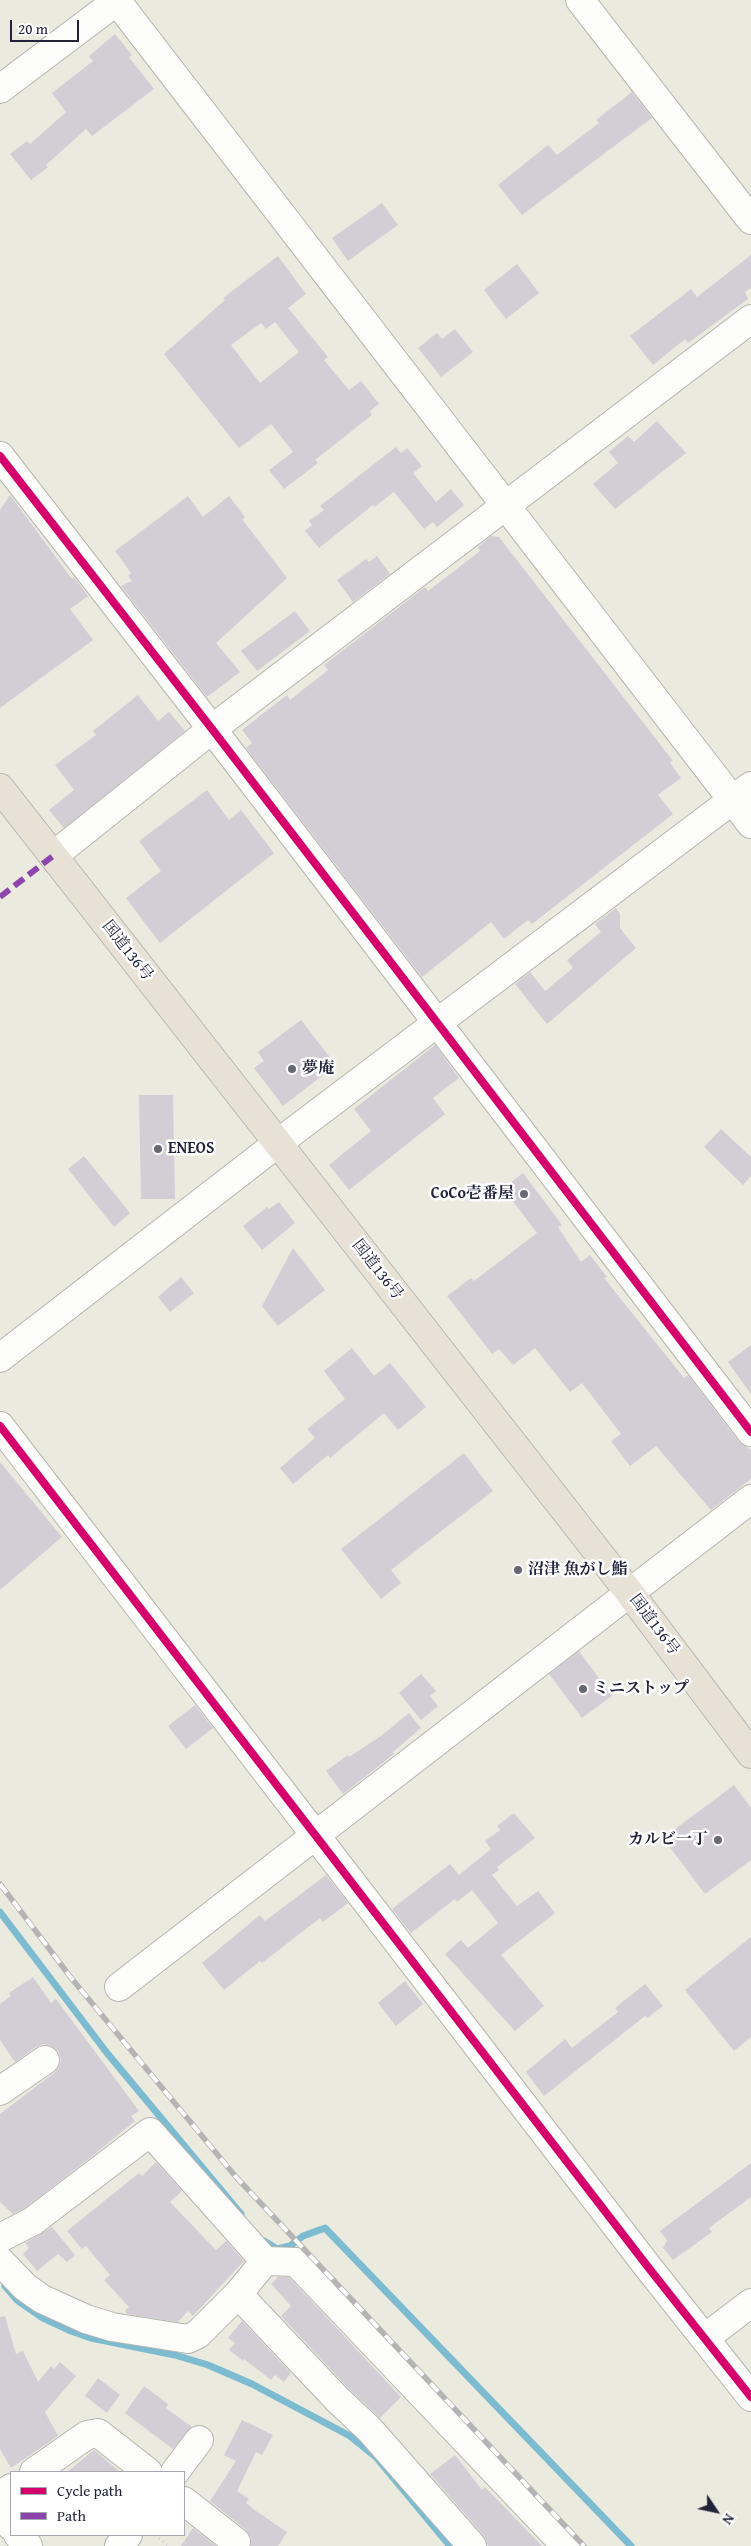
<!DOCTYPE html>
<html>
<head>
<meta charset="utf-8">
<style>
	body { margin:0 }
	#map { position:relative; width:751px; height:2546px; overflow:hidden; background:#ebeadf; font-family:"Gentium Book Plus",serif }
	canvas { display:block }
	.legend { position:absolute; left:10px; top:2471px; width:175px; height:65px; box-sizing:border-box; background:#fff; border:1px solid #a7a7b1; margin:0; padding:6px 9px; list-style:none; font-size:15px; color:#22223b }
	.legend li { display:flex; align-items:center; gap:10px; height:25px }
	.legend b { width:25px; border:1px solid #a7a7b1 }
	.north { position:absolute; left:691px; top:2486px; width:50px; height:50px; -webkit-text-stroke:4px #fff; paint-order:stroke; rotate:124deg; font-size:14px; font-weight:700; line-height:20px; text-align:center; color:#22223b }
	.north::after { content:''; display:block; margin:auto; width:18px; height:22px; background:#22223b; clip-path:polygon(50% 0,100% 100%,50% 72%,0 100%) }
	.scale { position:absolute; left:10px; top:20px; width:69px; height:22px; box-sizing:border-box; border:2px solid #22223b; border-top:0; padding-left:6px; font-size:15px; line-height:18px; white-space:nowrap; color:#22223b; -webkit-text-stroke:4px #fff; paint-order:stroke }
</style>
</head>
<body>
<div id="map">
<canvas width="751" height="2546"></canvas>
<ul class="legend">
<li><b style="height:6px;background:#d6006c"></b>Cycle path</li>
<li><b style="height:6px;background:#8e44ad"></b>Path</li>
</ul>
<div class="north">N</div>
<div class="scale">20 m</div>
</div>
<script>
const c = document.querySelector('canvas').getContext('2d');
c.lineJoin = 'round';
function poly(rows) {
  const path = new Path2D();
  for (const r of rows) {
    path.moveTo(r[0], r[1]);
    for (let i = 2; i < r.length; i += 2) path.lineTo(r[i], r[i + 1]);
  }
  return path;
}
function strokePath(path, color, width, dash) {
  c.strokeStyle = color;
  c.lineWidth = width;
  c.lineCap = dash ? 'butt' : 'round';
  c.setLineDash(dash || []);
  c.stroke(path);
}
function fillPath(path, color) {
  c.fillStyle = color;
  c.fill(path, 'evenodd');
}
function label(font, color, halo, rows, align = 'center') {
  c.font = font + ' "Gentium Book Plus","Noto Serif JP",serif';
  c.lineWidth = 5;
  c.setLineDash([]);
  c.textBaseline = 'middle';
  c.strokeStyle = halo;
  c.fillStyle = color;
  for (const [text, x, y, turn = 0] of rows) {
    c.save();
    c.translate(x, y);
    c.rotate((+turn || 0) * Math.PI / 180);
    c.textAlign = isNaN(turn) ? turn : align;
    if (halo) c.strokeText(text, 0, 0);
    c.fillText(text, 0, 0);
    c.restore();
  }
}
strokePath(poly([
	[0,1912,107,2053,241,2214],
	[264,2241,277,2249,290,2246,303,2236,325,2228,631,2546],
	[5,2286,17,2300,43,2318,71,2331,91,2338,175,2355,208,2365,252,2384,350,2436,376,2457,450,2546]
]), '#7cbbd0', 7);
fillPath(poly([
	[115,34,132,55,129,57,154,89,92,136,86,129,46,165,48,167,31,180,10,154,27,141,30,144,66,112,52,93,93,61,89,56],
	[632,92,652,118,522,215,498,185,548,145,557,155,599,123,596,120],
	[382,203,398,225,348,261,332,238],
	[751,255,751,288,745,292,748,299,688,343,685,339,653,365,630,336,691,289,697,297],
	[278,256,306,294,288,308,328,357,324,360,349,390,361,381,379,404,370,411,372,415,315,460,318,463,284,489,269,470,293,452,271,424,239,448,164,354,225,300,223,298],
	[275,322,299,352,260,383,231,345,261,323,266,329],
	[517,264,539,293,506,319,484,290],
	[455,329,473,352,441,377,418,348,437,333,442,339],
	[657,421,686,453,615,509,593,484,618,463,609,452,628,436,634,442],
	[396,447,401,453,407,448,422,466,413,473,436,502,451,489,464,505,437,527,433,522,424,529,394,492,374,507,373,505,319,548,305,531,312,525,309,521,324,510,320,506],
	[10,495,72,579,74,577,88,596,70,609,93,640,0,708,0,510],
	[188,496,203,517,229,496,245,517,242,519,287,578,216,643,240,672,207,697,121,586,132,581,128,576,131,573,115,551],
	[491,536,499,537,673,761,670,763,681,778,658,795,673,814,532,924,528,920,504,939,491,922,422,977,246,748,252,743,242,730,287,695,290,700,328,670,324,665,425,587,428,591,480,551,478,547],
	[377,556,390,574,353,602,337,580,366,559,369,562],
	[295,611,310,631,257,671,241,651],
	[138,695,158,721,169,712,185,731,64,828,49,810,74,790,55,765,96,735,93,731],
	[207,790,229,820,241,810,274,853,160,943,126,898,161,871,139,841],
	[616,908,620,914,620,928,636,948,547,1024,515,984,530,972,545,991,573,968,567,960,601,932,595,924],
	[301,1020,336,1065,283,1106,254,1068,264,1061,258,1052],
	[435,1045,459,1078,433,1098,445,1114,349,1190,329,1165,371,1131,354,1109],
	[139,1095,173,1095,175,1199,141,1199],
	[721,1129,751,1157,751,1176,743,1185,704,1147],
	[84,1156,130,1213,114,1227,68,1169],
	[523,1173,562,1225,558,1227,581,1262,590,1255,607,1277,604,1278,684,1378,688,1375,739,1442,751,1450,751,1479,711,1510,656,1446,630,1466,611,1441,621,1434,582,1383,570,1392,535,1348,513,1365,499,1349,492,1354,447,1296,471,1278,474,1281,537,1233,503,1188],
	[279,1202,295,1223,262,1250,243,1226,267,1207,269,1209],
	[293,1248,325,1290,278,1326,262,1306],
	[181,1277,194,1293,170,1312,158,1297],
	[751,1345,751,1394,728,1362],
	[352,1348,374,1376,390,1363,426,1407,398,1430,384,1413,330,1458,328,1455,293,1484,280,1468,315,1438,307,1429,345,1399,324,1371],
	[464,1453,493,1491,391,1570,401,1583,381,1599,341,1549],
	[0,1462,62,1537,0,1590],
	[579,1651,612,1696,582,1718,549,1674],
	[421,1674,436,1691,430,1696,438,1706,421,1720,399,1693],
	[195,1705,213,1728,186,1749,168,1726],
	[409,1713,421,1728,393,1752,394,1754,343,1794,326,1771,348,1755,349,1757,381,1736],
	[734,1785,751,1808,751,1860,705,1894,663,1838],
	[514,1813,535,1838,497,1867,499,1870,492,1875,517,1906,538,1891,555,1913,501,1955,544,2006,515,2031,445,1954,461,1940,468,1948,498,1923,472,1890,457,1902,455,1899,411,1933,392,1909,450,1864,459,1875,491,1849,485,1841,500,1830,497,1826],
	[326,1875,348,1903,323,1922,320,1918,262,1963,260,1961,224,1990,202,1963,260,1915,265,1921],
	[751,1937,751,2037,734,2051,685,1990],
	[33,1977,51,2003,56,1999,139,2111,131,2116,135,2121,91,2157,25,2208,13,2214,0,2202,0,2114,54,2073,59,2067,61,2059,58,2051,52,2046,44,2044,36,2047,15,2062,0,2040,0,2004,11,1996,9,1993],
	[405,1981,423,2004,396,2026,378,2003],
	[645,1984,663,2006,647,2018,645,2016,544,2096,526,2072,565,2039,572,2048,618,2012,615,2008],
	[156,2162,182,2191,170,2202,216,2250,226,2241,244,2261,193,2316,188,2311,178,2322,127,2314,125,2311,129,2307,104,2280,110,2275,86,2246,82,2249,67,2231,139,2173,142,2176],
	[751,2163,751,2197,709,2228,712,2232,673,2260,663,2248,667,2240,660,2231],
	[52,2227,75,2255,67,2262,58,2254,37,2271,23,2254,29,2248,25,2243],
	[278,2277,289,2277,401,2397,380,2418,348,2388,281,2316,291,2306,271,2284],
	[5,2316,16,2354,23,2351,38,2382,51,2366,54,2369,60,2362,76,2376,45,2412,58,2436,11,2468,0,2449,0,2317],
	[242,2321,291,2373,284,2382,275,2375,271,2380,244,2359,243,2361,229,2350,235,2343,228,2338],
	[98,2378,120,2395,107,2413,85,2396],
	[144,2386,168,2404,166,2408,192,2427,173,2449,125,2413],
	[242,2420,273,2435,262,2455,256,2452,237,2491,249,2499,246,2503,256,2511,287,2532,278,2546,251,2546,251,2537,246,2530,210,2501,236,2461,224,2455],
	[94,2450,120,2472,67,2472],
	[455,2455,482,2490,485,2487,542,2546,488,2546,484,2536,430,2474],
	[193,2528,216,2546,181,2546]
]), '#d3cdd6');
const minor = poly([
	[116,0,751,824],
	[580,0,751,220],
	[0,89,118,0],
	[0,456,212,729,751,1432],
	[53,856,212,729,751,319],
	[0,1358,278,1143,751,786],
	[0,1426,648,2267,751,2397],
	[119,1987,751,1499],
	[0,2091,45,2060],
	[0,2238,33,2221,150,2132,265,2261,296,2262,566,2546],
	[0,2261,25,2287,42,2299,86,2319,112,2327,188,2339,198,2334,238,2294,265,2261],
	[238,2294,337,2399,370,2430,472,2546],
	[705,2338,751,2303],
	[34,2472,87,2435,98,2433,148,2472],
	[175,2472,199,2440],
	[0,2496,11,2488],
	[184,2501,236,2542],
	[0,2513,11,2526],
	[18,2535,28,2546],
	[119,2546,128,2535]
]);
const highway = poly([
	[0,788,629,1592,751,1754]
]);
strokePath(minor, '#b5b5b0', 30);
strokePath(highway, '#b5b5b0', 30);
strokePath(poly([
	[155,2535,169,2546]
]), '#d4d3d2', 3, [1, 4]);
strokePath(minor, '#fcfcfa', 28);
strokePath(highway, '#e8e2d6', 28);
const rail = poly([
	[0,1884,72,1979,236,2177,584,2546]
]);
strokePath(rail, '#b4b4b5', 5.5);
strokePath(rail, '#fff', 4, [11]);
strokePath(poly([
	[0,897,53,856]
]), '#8e44ad', 6, [12, 6]);
strokePath(poly([
	[0,456,212,729,751,1432],
	[0,1426,648,2267,751,2397]
]), '#d6006c', 8);
for (const [x, y, r, color] of [
	[292,1069,5,"#686874"],
	[158,1149,5,"#686874"],
	[524,1194,5,"#686874"],
	[518,1570,5,"#686874"],
	[583,1689,5,"#686874"],
	[718,1840,5,"#686874"]
]) {
  const dot = new Path2D();
  dot.arc(x, y, r, 0, 2 * Math.PI);
  c.fillStyle = color;
  c.fill(dot);
  strokePath(dot, '#fff', 2);
}
label('16px', '#22223b', '#fff', [
	["国道136号",127,951,52],
	["国道136号",377,1270,52],
	["国道136号",654,1625,53]
]);
label('bold 16px', '#22223b', '#fff', [
	["夢庵",302,1069],
	["ENEOS",168,1149],
	["CoCo壱番屋",514,1194,"right"],
	["沼津 魚がし鮨",528,1570],
	["ミニストップ",593,1689],
	["カルビ一丁",708,1840,"right"]
], 'left');
</script>
</body>
</html>
